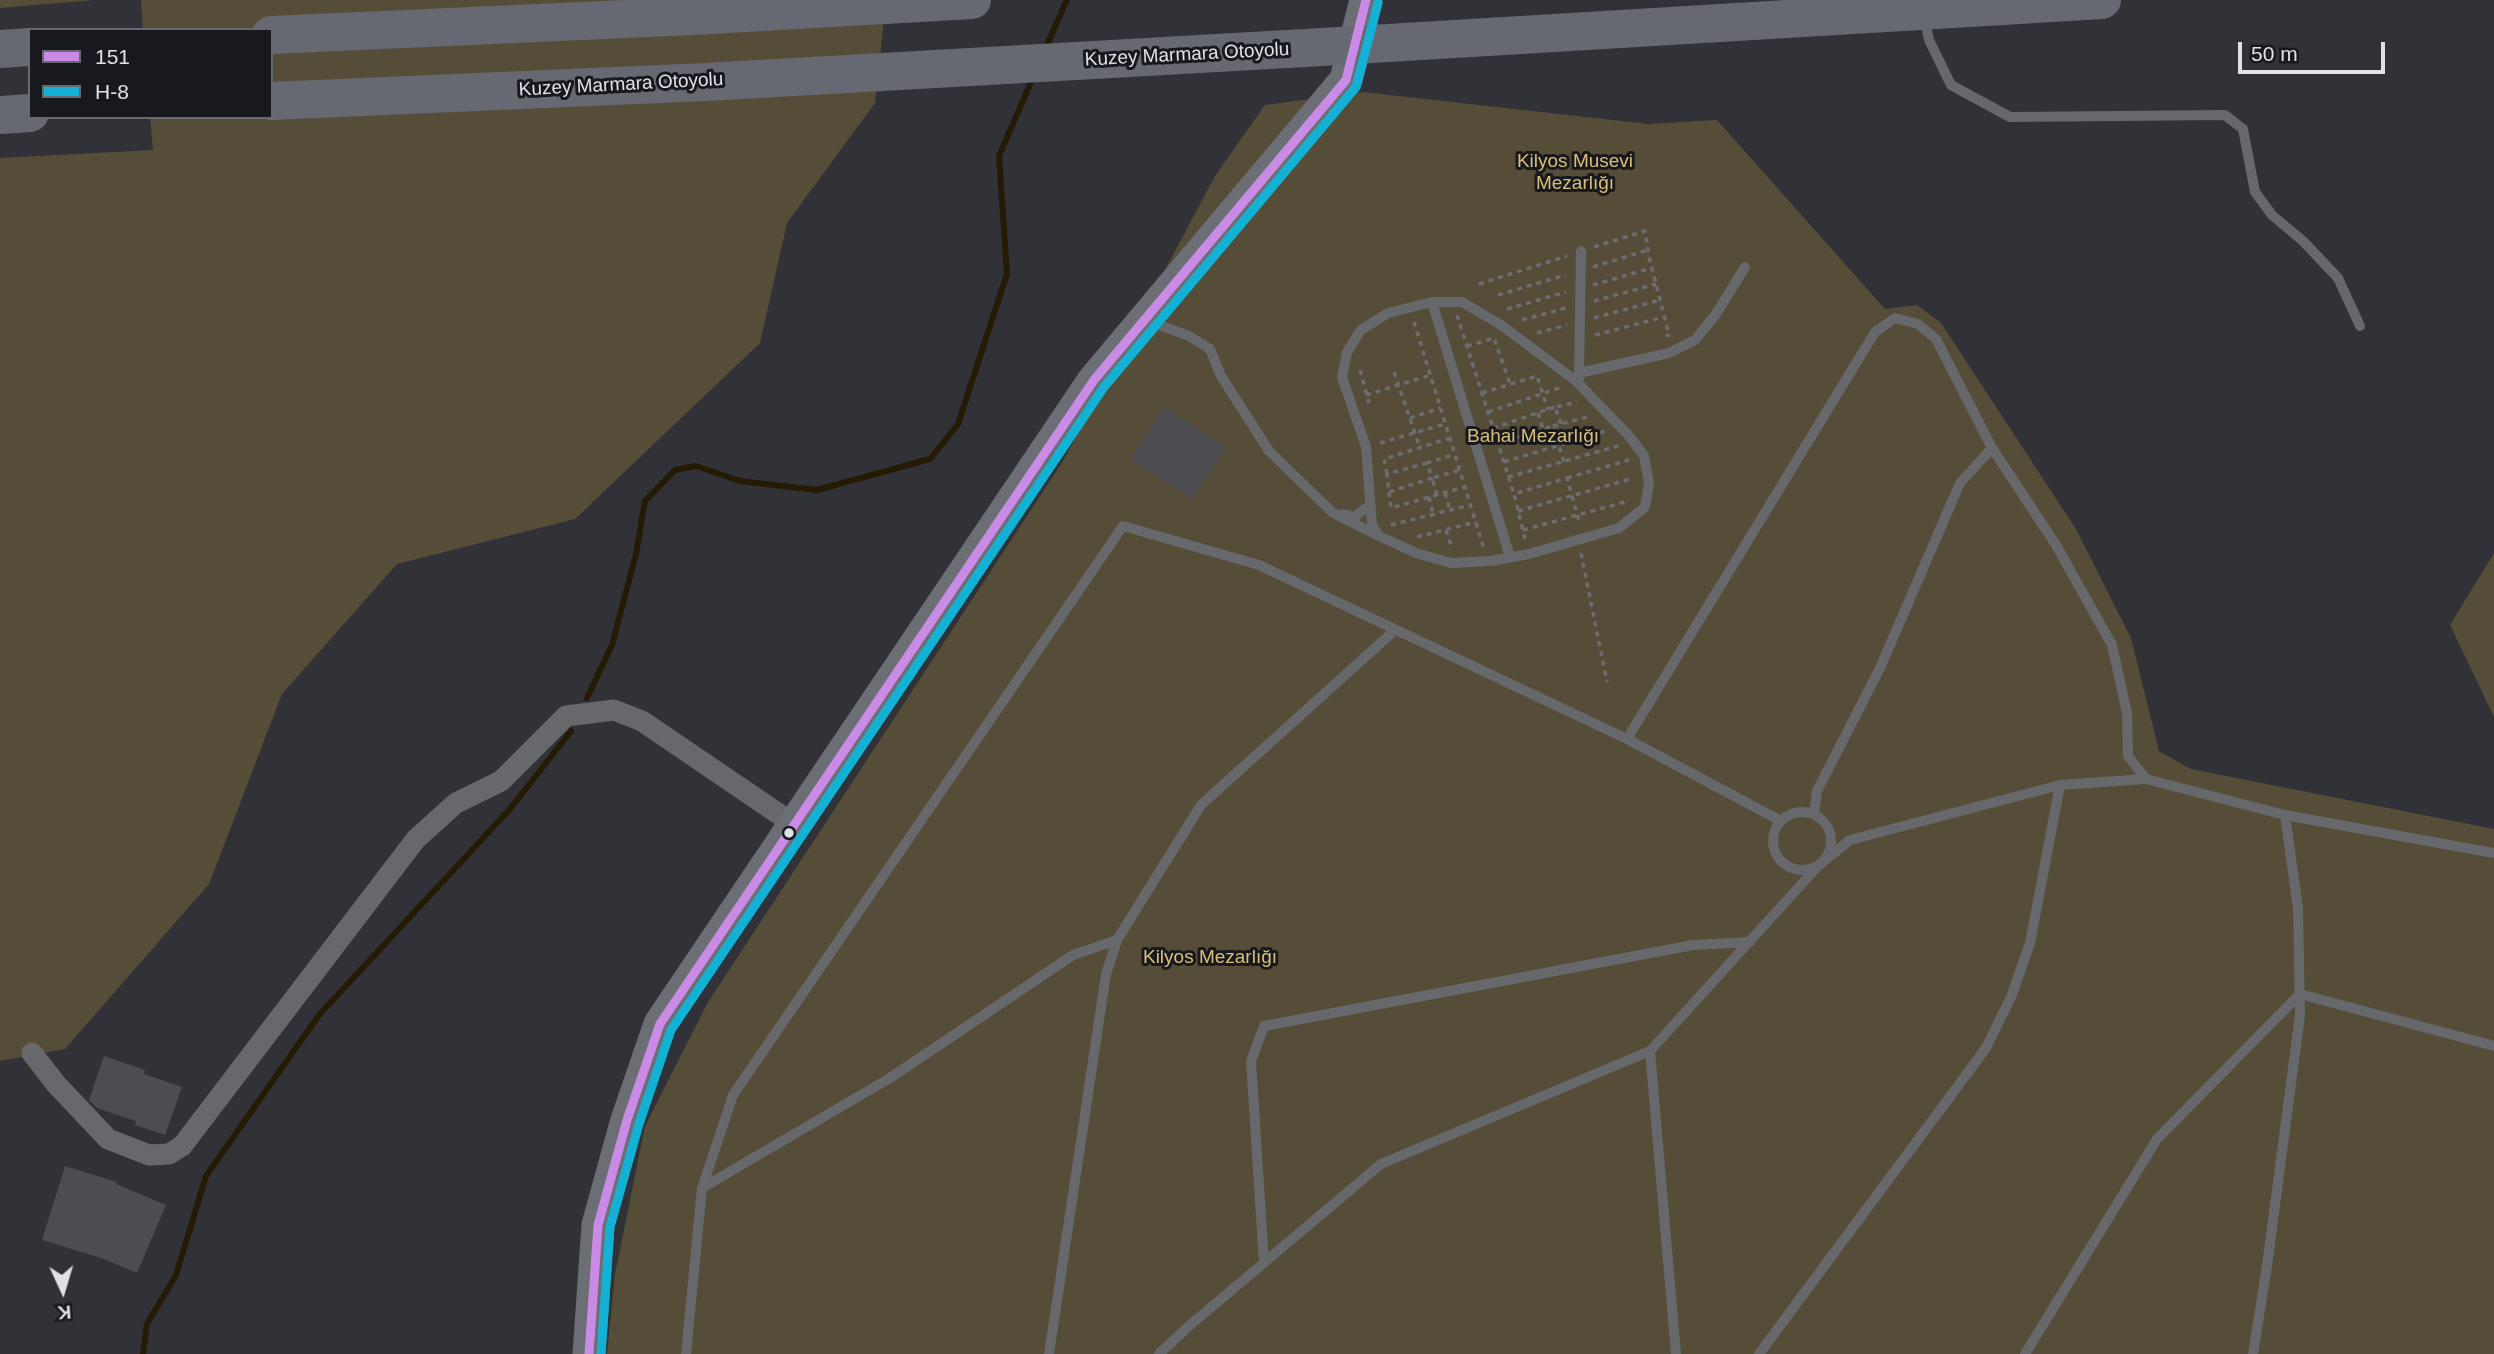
<!DOCTYPE html>
<html>
<head>
<meta charset="utf-8">
<style>
	body { margin:0 }
	#map { position:relative; width:2494px; height:1354px; overflow:hidden; background:#313238; font-family:Arial,sans-serif }
	canvas { display:block }
	.legend { position:absolute; left:28px; top:28px; width:245px; height:91px; box-sizing:border-box; background:#18191e; border:2px solid #68696f; margin:0; padding:9px 12px; list-style:none; font-size:21px; color:#dfe1e8 }
	.legend li { display:flex; align-items:center; gap:14px; height:35px }
	.legend b { width:35px; border:2px solid #68696f }
	.north { position:absolute; left:28px; top:1256px; width:70px; height:70px; -webkit-text-stroke:5px #18191e; paint-order:stroke; rotate:176deg; font-size:19px; font-weight:700; line-height:28px; text-align:center; color:#dfe1e8 }
	.north::after { content:''; display:block; margin:auto; width:24px; height:32px; background:#dfe1e8; clip-path:polygon(50% 0,100% 100%,50% 72%,0 100%) }
	.scale { position:absolute; left:2238px; top:42px; width:147px; height:32px; box-sizing:border-box; border:4px solid #dfe1e8; border-top:0; padding-left:9px; font-size:21px; line-height:24px; white-space:nowrap; color:#dfe1e8; -webkit-text-stroke:5px #18191e; paint-order:stroke }
</style>
</head>
<body>
<div id="map">
<canvas width="2494" height="1354"></canvas>
<ul class="legend">
<li><b style="height:9px;background:#ca8be6"></b>151</li>
<li><b style="height:9px;background:#13b2d5"></b>H-8</li>
</ul>
<div class="north">K</div>
<div class="scale">50 m</div>
</div>
<script>
const c = document.querySelector('canvas').getContext('2d');
c.lineJoin = 'round';
function fillPath(path, color) {
  c.fillStyle = color;
  c.fill(path, 'evenodd');
}
function poly(rows) {
  const path = new Path2D();
  for (const r of rows) {
    if (r.length === 3) {
      path.moveTo(r[0] + r[2], r[1]);
      path.arc(r[0], r[1], r[2], 0, 2 * Math.PI);
      continue;
    }
    path.moveTo(r[0], r[1]);
    for (let i = 2; i < r.length; i += 2) path.lineTo(r[i], r[i + 1]);
  }
  return path;
}
function strokePath(path, color, width, dash) {
  c.strokeStyle = color;
  c.lineWidth = width;
  c.lineCap = dash ? 'butt' : 'round';
  c.setLineDash(dash || []);
  c.stroke(path);
}
function label(font, color, halo, rows, align = 'center') {
  c.font = font + ' Arial,sans-serif';
  c.lineWidth = 6;
  c.setLineDash([]);
  c.textBaseline = 'middle';
  c.strokeStyle = halo;
  c.fillStyle = color;
  for (const [text, x, y, turn = 0] of rows) {
    c.save();
    c.translate(x, y);
    c.rotate((+turn || 0) * Math.PI / 180);
    c.textAlign = isNaN(turn) ? turn : align;
    if (halo) c.strokeText(text, 0, 0);
    c.fillText(text, 0, 0);
    c.restore();
  }
}
fillPath(poly([
	[0,0,95,0,0,8],
	[141,0,886,0,875,103,787,223,760,343,575,519,397,564,282,694,209,884,65,1049,0,1061,0,158,153,150,150,117,271,117,271,30,143,30],
	[1363,92,1648,124,1717,120,1885,309,1917,305,1941,323,2076,529,2131,638,2159,751,2191,769,2494,829,2494,1354,607,1354,615,1274,645,1126,708,1002,1063,461,1215,176,1265,105],
	[2494,553,2494,717,2450,625]
]), '#554d37');
strokePath(poly([
	[1045,49,1067,0],
	[587,698,612,645,636,554,645,501,675,470,696,466,740,481,817,490,930,459,958,424,1007,274,999,156,1034,75],
	[143,1354,147,1324,176,1275,206,1176,319,1015,510,809,571,731]
]), '#251b05', 6);
fillPath(poly([
	[1164,407,1226,447,1192,499,1130,459],
	[104,1056,145,1070,144,1074,182,1087,165,1135,135,1125,136,1121,97,1108,89,1100],
	[65,1166,117,1182,116,1184,166,1205,137,1273,101,1258,42,1240]
]), '#4c4d51');
strokePath(poly([
	[1594,247,1645,231,1649,257,1669,335,1666,336],
	[1593,267,1648,250],
	[1479,284,1567,256],
	[1593,285,1652,268],
	[1498,295,1566,275],
	[1594,301,1656,284],
	[1507,309,1566,292],
	[1457,315,1514,494],
	[1594,318,1660,300],
	[1522,320,1566,308],
	[1414,322,1484,549],
	[1537,333,1567,325],
	[1595,335,1664,317],
	[1467,346,1494,338,1510,384],
	[1360,370,1369,403],
	[1394,372,1420,448],
	[1482,393,1537,376,1548,410],
	[1366,395,1431,375],
	[1488,412,1559,388],
	[1538,413,1543,429],
	[1410,418,1441,408],
	[1561,424,1555,407,1577,402],
	[1553,426,1591,416],
	[1493,428,1555,407],
	[1380,443,1445,424],
	[1498,444,1553,426,1564,462],
	[1504,462,1606,431],
	[1427,463,1387,474,1389,492,1432,478,1427,463,1455,454],
	[1387,474,1384,459,1450,438],
	[1508,477,1618,446],
	[1567,478,1629,460],
	[1389,492,1391,508,1465,487],
	[1445,493,1450,510],
	[1437,495,1432,478,1460,470],
	[1429,497,1433,514],
	[1518,511,1634,478],
	[1391,525,1470,505],
	[1446,530,1452,548],
	[1523,530,1625,502],
	[1417,537,1476,522],
	[1525,539,1514,494,1567,478,1580,524],
	[1581,553,1607,682]
]), '#6c6d71', 3.5, [5, 5]);
strokePath(poly([
	[1924,17,1929,40,1951,85,2010,117,2225,115,2243,129,2255,192,2272,215,2304,242,2338,278,2360,326],
	[1432,302,1510,557],
	[1151,322,1189,336,1210,349,1221,376,1269,451,1333,513,1379,536,1416,553,1451,563,1491,561,1529,554,1619,528,1645,507,1649,483,1644,456,1630,437,1576,381,1501,325,1462,302,1432,302,1388,313,1361,330,1347,352,1342,377,1366,447,1372,525,1379,536],
	[1579,373,1669,353,1695,340,1716,314,1745,267],
	[1579,378,1581,251],
	[1343,514,1354,517,1370,505],
	[1627,739,1875,332,1895,318,1918,324,1936,339,1992,448],
	[1802,841,29],
	[1814,814,1817,791,1880,668,1960,483,1992,448,2056,545,2112,645,2127,713,2128,756,2146,779],
	[1650,1051,1676,1354],
	[702,1188,890,1078,1073,955,1117,940],
	[1264,1263,1251,1061,1264,1026,1693,945,1750,942],
	[686,1354,702,1188,733,1095,1123,526,1259,565,1627,739,1781,821],
	[1049,1354,1106,974,1117,940,1201,805,1395,630],
	[1159,1354,1189,1326,1381,1164,1650,1051,1818,866,1850,840,2060,785,2146,779,2285,815,2494,853],
	[1759,1354,1986,1048,2011,997,2030,943,2060,785],
	[2025,1354,2157,1139,2300,994,2494,1046],
	[2253,1354,2267,1266,2300,1015,2298,908,2285,815]
]), '#66686c', 10);
strokePath(poly([
	[32,1053,56,1084,108,1139,149,1155,169,1154,182,1146,416,839,456,803,501,781,566,716,614,710,642,721,795,825]
]), '#66686c', 21);
strokePath(poly([
	[589,1354,598,1225,627,1120,660,1024,1094,380,1346,80,1366,0]
]), '#6c6e75', 33);
strokePath(poly([
	[271,35,693,16,972,0],
	[0,49,30,47],
	[271,101,706,82,1305,48,2102,0],
	[0,115,30,113]
]), '#666872', 38);
strokePath(poly([
	[589,1354,598,1225,627,1120,660,1024,1094,380,1346,80,1366,0]
]), '#ca8be6', 9);
strokePath(poly([
	[601,1354,610,1227,639,1124,671,1030,1104,387,1356,87,1378,3]
]), '#13b2d5', 9);
for (const [x, y, r, color] of [
	[789,833,6,"#dfe1e8"]
]) {
  const dot = new Path2D();
  dot.arc(x, y, r, 0, 2 * Math.PI);
  c.fillStyle = color;
  c.fill(dot);
  strokePath(dot, '#18191e', 2.5);
}
label('19px', '#dfe1e8', '#18191e', [
	["Kuzey Marmara Otoyolu",1187,55,-3],
	["Kuzey Marmara Otoyolu",621,85,-3]
]);
label('19px', '#d9bf79', '#18191e', [
	["Kilyos Musevi",1575,162],
	["Mezarlığı",1575,184],
	["Bahai Mezarlığı",1533,437],
	["Kilyos Mezarlığı",1210,958]
]);
</script>
</body>
</html>
